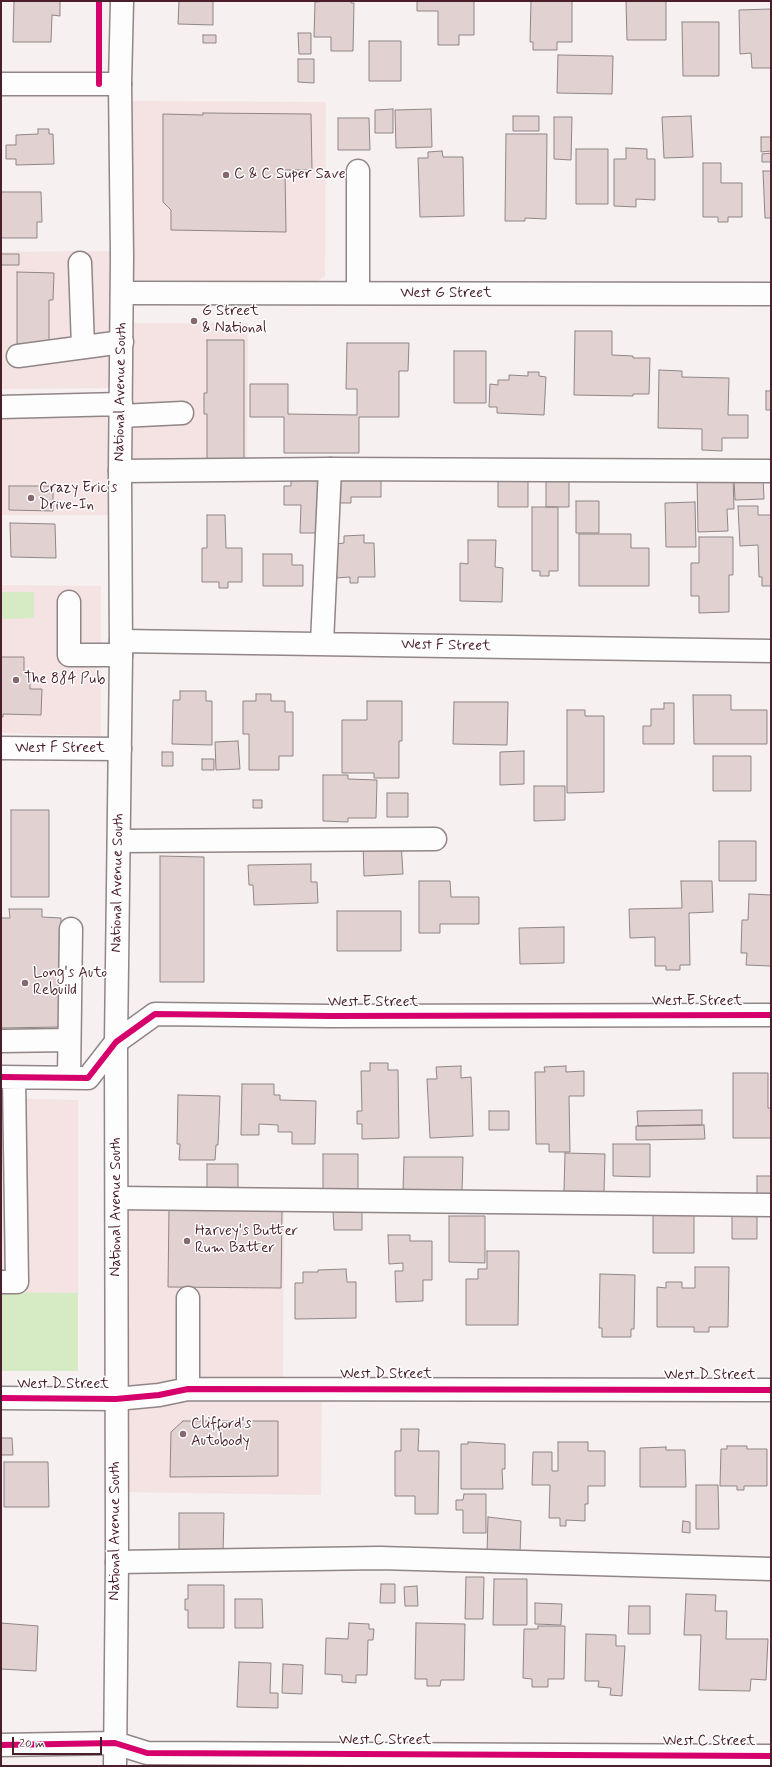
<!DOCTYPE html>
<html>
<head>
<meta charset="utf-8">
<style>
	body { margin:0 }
	#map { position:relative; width:772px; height:1767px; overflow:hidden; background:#f6f0f0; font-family:Mynerve,sans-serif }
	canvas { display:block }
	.frame { position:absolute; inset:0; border:2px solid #4a1f2b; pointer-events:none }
	.scale { position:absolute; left:12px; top:1737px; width:90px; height:18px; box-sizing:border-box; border:2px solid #4a1f2b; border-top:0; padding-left:5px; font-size:12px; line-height:14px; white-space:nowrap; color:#4a1f2b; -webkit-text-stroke:3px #fff; paint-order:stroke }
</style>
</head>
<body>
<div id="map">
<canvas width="772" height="1767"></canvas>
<div class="frame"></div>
<div class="scale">20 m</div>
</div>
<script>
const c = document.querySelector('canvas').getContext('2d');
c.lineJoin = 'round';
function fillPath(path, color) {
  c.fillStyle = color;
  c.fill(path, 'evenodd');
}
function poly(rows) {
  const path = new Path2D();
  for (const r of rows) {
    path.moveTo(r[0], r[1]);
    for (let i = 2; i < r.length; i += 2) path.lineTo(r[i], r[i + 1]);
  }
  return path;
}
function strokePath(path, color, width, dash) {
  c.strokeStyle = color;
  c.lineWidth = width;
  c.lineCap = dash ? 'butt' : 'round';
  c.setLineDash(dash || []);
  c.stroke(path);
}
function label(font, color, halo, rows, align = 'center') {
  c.font = font + ' Mynerve,sans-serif';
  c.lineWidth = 3;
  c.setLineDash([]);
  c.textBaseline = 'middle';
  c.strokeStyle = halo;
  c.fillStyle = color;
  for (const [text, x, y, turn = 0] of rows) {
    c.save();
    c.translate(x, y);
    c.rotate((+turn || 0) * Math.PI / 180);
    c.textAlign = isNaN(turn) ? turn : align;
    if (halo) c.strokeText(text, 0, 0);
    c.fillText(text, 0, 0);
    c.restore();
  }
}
fillPath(poly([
	[124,101,326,102,325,276,286,303,245,305,167,304,126,290],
	[116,251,117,388,1,389,1,252],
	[129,323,248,323,247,463,128,462],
	[1,411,112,411,112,515,1,515],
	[1,585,101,586,101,736,1,733],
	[1,1098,78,1100,78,1371,1,1371],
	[119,1200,284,1201,283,1385,120,1395],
	[322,1391,321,1495,119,1492,118,1401]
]), '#f4e3e2');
fillPath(poly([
	[1,592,34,592,34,618,1,619],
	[1,1292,78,1293,78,1371,1,1371]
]), '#d6eac4');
const building = poly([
	[14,1,60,1,60,16,52,15,51,42,13,42,14,1],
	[179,1,213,1,213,25,178,24,179,1],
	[328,1,351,1,351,3,354,3,353,51,331,51,331,37,314,37,315,2,328,1],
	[417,1,474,1,474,35,459,35,459,45,438,45,438,11,417,11,417,1],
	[531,1,572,1,572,42,557,42,557,50,533,50,533,42,530,42,531,1],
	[626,1,666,1,666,40,627,40,626,1],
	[771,9,771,68,752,68,751,53,740,54,739,10,771,9],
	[682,22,719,22,719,76,683,76,682,22],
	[298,33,311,33,311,54,299,54,298,33],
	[203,35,216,35,216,43,203,43,203,35],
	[369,41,401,41,401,81,369,81,369,41],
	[558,55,613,56,612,94,557,93,558,55],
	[298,59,314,59,314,83,298,82,298,59],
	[393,109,393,133,375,133,375,110,393,109],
	[431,109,432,147,396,148,395,110,431,109],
	[203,113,311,114,312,170,285,170,286,232,171,230,171,210,163,202,163,114,203,115,203,113],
	[513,116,539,116,539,131,513,131,513,116],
	[691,116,693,157,664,158,662,117,691,116],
	[554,117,572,117,571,160,554,159,554,117],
	[338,118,369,118,370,150,338,150,338,118],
	[38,129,49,129,49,134,53,134,54,164,16,165,16,159,6,159,6,145,16,145,16,135,38,134,38,129],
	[506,134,547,134,546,219,525,218,525,221,505,221,506,134],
	[761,137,771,137,771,151,761,152,761,137],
	[626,148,647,149,647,159,655,159,655,200,636,199,636,207,614,206,614,159,626,159,626,148],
	[576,149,608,149,608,204,576,204,576,149],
	[442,151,443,157,463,157,464,216,420,217,418,158,428,158,428,152,442,151],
	[771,153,771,162,762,162,762,154,771,153],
	[703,163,721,163,721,183,742,183,742,217,728,217,728,222,718,222,718,217,703,217,703,163],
	[763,171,771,171,771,218,765,218,763,171],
	[1,192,41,192,42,222,37,222,37,238,1,238,1,192],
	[1,254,19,254,19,265,1,265,1,254],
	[17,272,54,273,53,300,49,300,49,344,17,344,17,272],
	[575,331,612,331,612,355,633,356,633,358,650,358,649,394,633,394,633,396,574,395,575,331],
	[207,340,244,340,244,459,207,459,207,414,204,414,204,393,207,393,207,340],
	[347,343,409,343,408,371,399,371,399,417,359,417,359,453,284,453,284,417,250,417,250,384,288,384,288,414,357,415,357,389,346,389,347,343],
	[454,351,486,351,486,403,454,403,454,351],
	[659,370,682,371,682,377,729,378,728,415,748,415,748,438,722,438,722,451,702,450,702,429,658,428,659,370],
	[528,372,539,372,539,376,546,377,544,415,497,413,497,407,489,407,490,384,498,385,498,380,509,380,509,375,528,376,528,372],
	[766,391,771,391,771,410,766,410,766,391],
	[291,477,321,478,319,533,300,533,301,505,284,505,284,486,291,486,291,477],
	[498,477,528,477,528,507,498,507,498,477],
	[733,477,734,509,727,509,728,531,698,532,697,478,733,477],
	[569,478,569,507,546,507,546,479,569,478],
	[763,478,764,499,735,500,734,479,763,478],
	[338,479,381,479,381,497,351,497,351,503,338,503,338,479],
	[9,486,53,486,53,511,9,510,9,486],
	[576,501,599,501,599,533,576,533,576,501],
	[695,502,696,547,666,547,665,503,695,502],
	[738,506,758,506,758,515,771,515,771,586,762,586,762,577,759,577,758,545,740,546,738,506],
	[532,507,558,507,558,571,549,571,549,576,540,576,540,571,532,571,532,507],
	[207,515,225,515,226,548,242,548,242,582,228,582,228,588,219,588,219,582,202,582,202,548,207,548,207,515],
	[10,523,55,524,56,558,11,557,10,523],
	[579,534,631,534,631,548,649,548,649,586,579,586,579,534],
	[364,535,364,543,374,543,375,577,358,577,358,583,350,583,350,577,336,578,335,544,344,543,344,536,364,535],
	[699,537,733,537,733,575,729,575,729,612,699,613,699,596,691,596,691,563,699,563,699,537],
	[468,540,496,540,495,567,503,568,502,602,460,601,460,563,468,564,468,540],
	[263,554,292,554,292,565,303,565,303,586,263,586,263,554],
	[1,657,24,657,24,671,30,671,30,689,42,689,41,715,3,714,3,717,1,717,1,657],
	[180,691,206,691,206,701,212,701,212,745,172,744,173,700,180,700,180,691],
	[256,694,271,694,271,701,285,701,285,712,293,712,293,756,279,756,279,770,249,770,249,734,243,734,243,701,256,701,256,694],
	[693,695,731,695,731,710,767,710,767,744,694,744,693,695],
	[367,701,402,701,402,741,399,741,399,778,374,778,374,773,342,773,342,720,367,720,367,701],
	[454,702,508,702,507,745,453,744,454,702],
	[664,703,674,703,674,744,643,744,643,726,651,726,651,709,664,709,664,703],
	[567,710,585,710,585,716,604,716,604,792,567,793,567,710],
	[238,741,240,769,216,770,215,742,238,741],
	[524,751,524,784,500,785,500,752,524,751],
	[162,752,173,752,173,766,162,766,162,752],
	[713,756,751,756,751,791,713,791,713,756],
	[202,759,214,759,214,770,202,770,202,759],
	[323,775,348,775,348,779,377,780,376,818,348,818,348,822,323,821,323,775],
	[534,786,565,786,565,820,534,821,534,786],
	[387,793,408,793,408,817,387,817,387,793],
	[253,800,262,800,262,808,253,808,253,800],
	[11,810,49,810,49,897,11,897,11,810],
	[719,841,756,841,756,881,719,881,719,841],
	[401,842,403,874,364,876,363,843,401,842],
	[160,856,204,857,204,982,160,982,160,856],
	[311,864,311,882,317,882,318,903,254,905,253,885,249,885,248,865,311,864],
	[419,881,450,881,451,897,479,897,479,924,440,924,440,933,419,933,419,881],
	[681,881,712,881,713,912,689,913,690,965,680,965,680,970,666,970,666,966,655,966,655,937,630,938,629,909,682,908,681,881],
	[749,894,771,895,771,966,746,965,747,953,741,953,742,920,748,920,749,894],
	[9,909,42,909,42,917,61,918,61,955,59,955,59,1027,1,1028,1,918,10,918,9,909],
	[337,911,401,911,401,951,337,951,337,911],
	[564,927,564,963,520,964,519,928,564,927],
	[370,1063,388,1063,388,1070,398,1070,399,1138,362,1139,362,1124,357,1124,357,1111,362,1111,361,1071,370,1071,370,1063],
	[461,1066,461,1078,471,1077,473,1136,430,1138,427,1079,437,1079,436,1067,461,1066],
	[566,1066,566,1072,584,1071,584,1096,569,1096,570,1152,549,1152,549,1144,536,1144,535,1072,545,1072,544,1067,566,1066],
	[733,1073,768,1073,768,1108,771,1108,771,1138,733,1138,733,1073],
	[242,1084,274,1084,274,1095,280,1095,280,1100,316,1101,315,1144,292,1144,292,1132,278,1132,278,1125,259,1124,259,1135,241,1135,242,1084],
	[178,1095,220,1096,218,1145,216,1145,215,1160,179,1160,180,1144,177,1144,178,1095],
	[702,1110,702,1125,638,1126,637,1111,702,1110],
	[489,1111,509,1111,509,1130,489,1130,489,1111],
	[704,1125,705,1139,636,1140,636,1126,704,1125],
	[613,1144,650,1144,650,1177,613,1176,613,1144],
	[565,1153,605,1154,604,1192,564,1191,565,1153],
	[323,1154,358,1154,358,1194,323,1194,323,1154],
	[404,1157,463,1157,462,1192,403,1191,404,1157],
	[207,1164,238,1164,238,1191,207,1191,207,1164],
	[757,1176,771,1176,771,1195,757,1195,757,1176],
	[169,1209,282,1210,281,1288,168,1287,169,1209],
	[333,1211,362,1211,362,1230,334,1230,333,1211],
	[653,1213,694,1213,694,1253,653,1253,653,1213],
	[732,1214,757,1214,757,1239,732,1239,732,1214],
	[449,1216,485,1216,485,1263,449,1262,449,1216],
	[388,1235,410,1235,410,1241,432,1241,432,1280,423,1280,423,1301,396,1302,395,1271,403,1271,403,1263,389,1264,388,1235],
	[487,1251,519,1251,518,1325,466,1325,466,1279,478,1279,478,1269,487,1269,487,1251],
	[695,1267,729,1267,728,1327,709,1327,709,1332,694,1332,694,1327,657,1327,657,1287,666,1288,666,1282,682,1282,682,1288,695,1288,695,1267],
	[346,1269,347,1282,356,1282,356,1318,295,1319,295,1283,303,1283,303,1272,318,1272,318,1270,346,1269],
	[600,1274,635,1275,634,1329,631,1329,631,1337,602,1337,602,1328,599,1328,600,1274],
	[183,1421,278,1421,278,1476,170,1477,171,1432,183,1421],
	[401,1429,419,1429,418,1451,439,1451,438,1514,415,1514,415,1496,395,1496,395,1451,401,1451,401,1429],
	[1,1438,12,1438,13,1455,1,1455,1,1438],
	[468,1442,505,1444,505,1469,502,1469,503,1489,461,1489,461,1444,468,1444,468,1442],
	[558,1442,588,1442,588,1451,605,1451,605,1486,588,1486,588,1504,585,1504,585,1521,566,1520,566,1526,560,1526,560,1518,549,1518,550,1485,532,1485,533,1452,552,1452,552,1471,558,1471,558,1442],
	[727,1446,747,1446,747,1449,767,1449,767,1486,744,1486,744,1490,737,1490,737,1486,720,1486,721,1449,727,1449,727,1446],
	[666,1447,666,1450,685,1450,686,1487,640,1487,640,1448,666,1447],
	[4,1462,48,1462,49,1507,4,1507,4,1462],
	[696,1485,718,1485,719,1529,696,1529,696,1485],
	[464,1494,486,1494,486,1533,463,1533,463,1510,456,1510,456,1500,463,1500,464,1494],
	[179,1513,224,1513,223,1553,179,1550,179,1513],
	[488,1517,521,1521,520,1554,487,1554,488,1517],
	[683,1521,690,1522,690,1533,682,1532,683,1521],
	[466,1577,484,1577,483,1619,465,1619,466,1577],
	[494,1579,527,1579,527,1625,493,1625,494,1579],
	[381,1584,395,1584,395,1603,380,1603,381,1584],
	[188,1585,224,1585,224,1628,188,1628,188,1610,185,1610,185,1599,188,1599,188,1585],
	[417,1586,418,1606,405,1606,404,1587,417,1586],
	[686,1594,716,1595,715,1611,727,1611,726,1639,768,1639,766,1680,751,1679,750,1691,699,1690,701,1635,684,1635,686,1594],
	[235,1599,262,1599,263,1628,235,1628,235,1599],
	[535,1603,562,1604,561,1625,535,1624,535,1603],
	[629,1606,650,1606,650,1634,628,1634,629,1606],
	[1,1623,38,1626,36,1671,1,1669,1,1623],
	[349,1623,369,1624,369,1629,374,1629,373,1640,368,1640,367,1675,356,1675,356,1683,342,1682,342,1675,325,1674,326,1638,348,1639,349,1623],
	[416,1623,465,1624,464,1680,441,1680,440,1686,427,1686,427,1679,415,1679,416,1623],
	[538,1626,565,1626,564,1679,548,1679,548,1687,532,1687,532,1679,523,1678,524,1629,538,1629,538,1626],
	[586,1634,616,1635,616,1646,625,1646,622,1696,610,1695,611,1688,598,1687,599,1681,585,1681,586,1634],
	[239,1662,271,1663,270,1693,278,1693,278,1708,237,1707,239,1662],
	[283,1664,303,1665,302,1694,282,1693,283,1664]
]);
fillPath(building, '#e1d2d1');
strokePath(building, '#908587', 1);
const minor = poly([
	[1,84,120,84],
	[358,171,358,293],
	[80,263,83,347],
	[122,293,771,294],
	[18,356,122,342],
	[1,407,121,404],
	[121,416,182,413],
	[120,471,330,469,771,471],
	[69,602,69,655,121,655],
	[121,641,771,651],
	[322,643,330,469],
	[1,748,120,749],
	[119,841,435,839],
	[1,1041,69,1040],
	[1,1077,88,1078,116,1042,155,1014,330,1016,771,1015],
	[69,1078,71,929],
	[117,1198,771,1205],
	[1,1282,17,1282,14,1078],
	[188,1298,188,1389],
	[1,1398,116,1399,159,1395,188,1389,771,1390],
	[117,1562,380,1558,771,1569],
	[1,1745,115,1743,147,1753,771,1756]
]);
const major = poly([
	[115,1766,117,1562,116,1042,121,655,120,471,122,257,120,84,122,1]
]);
strokePath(minor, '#908587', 25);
strokePath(major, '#908587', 25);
strokePath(minor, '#fefdfd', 22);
strokePath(major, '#fefdfd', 22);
strokePath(poly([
	[99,84,99,1],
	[1,1077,88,1078,116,1042,155,1014,330,1016,771,1015],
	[1,1398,116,1399,159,1395,188,1389,771,1390],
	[1,1745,115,1743,147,1753,771,1756]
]), '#d6006c', 6);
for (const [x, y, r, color] of [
	[226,175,4,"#866870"],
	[194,321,4,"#866870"],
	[31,498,4,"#866870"],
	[16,680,4,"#866870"],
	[25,983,4,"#866870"],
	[187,1241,4,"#866870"],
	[183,1434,4,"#866870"]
]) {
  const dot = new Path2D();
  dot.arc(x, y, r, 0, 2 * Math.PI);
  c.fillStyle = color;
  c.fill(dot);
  strokePath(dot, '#fff', 1.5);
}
label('15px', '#4a1f2b', '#fff', [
	["C & C Super Save",234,175],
	["G Street",202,312],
	["& National",202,329],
	["Crazy Eric's",39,489],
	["Drive-In",39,506],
	["The 884 Pub",24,680],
	["Long's Auto",33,974],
	["Rebuild",33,991],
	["Harvey's Butter",195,1232],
	["Rum Batter",195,1249],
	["Clifford's",191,1425],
	["Autobody",191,1442]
], 'left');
label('15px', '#4a1f2b', '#fff', [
	["West G Street",446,294],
	["National Avenue South",121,392,-89],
	["West F Street",446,646,1],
	["West F Street",60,749],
	["National Avenue South",118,883,-89],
	["West E Street",697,1002],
	["West E Street",373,1003],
	["National Avenue South",117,1207,-90],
	["West D Street",386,1375],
	["West D Street",710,1376],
	["West D Street",63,1385],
	["National Avenue South",116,1531,-90],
	["West C Street",385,1741],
	["West C Street",709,1742]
]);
</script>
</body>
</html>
